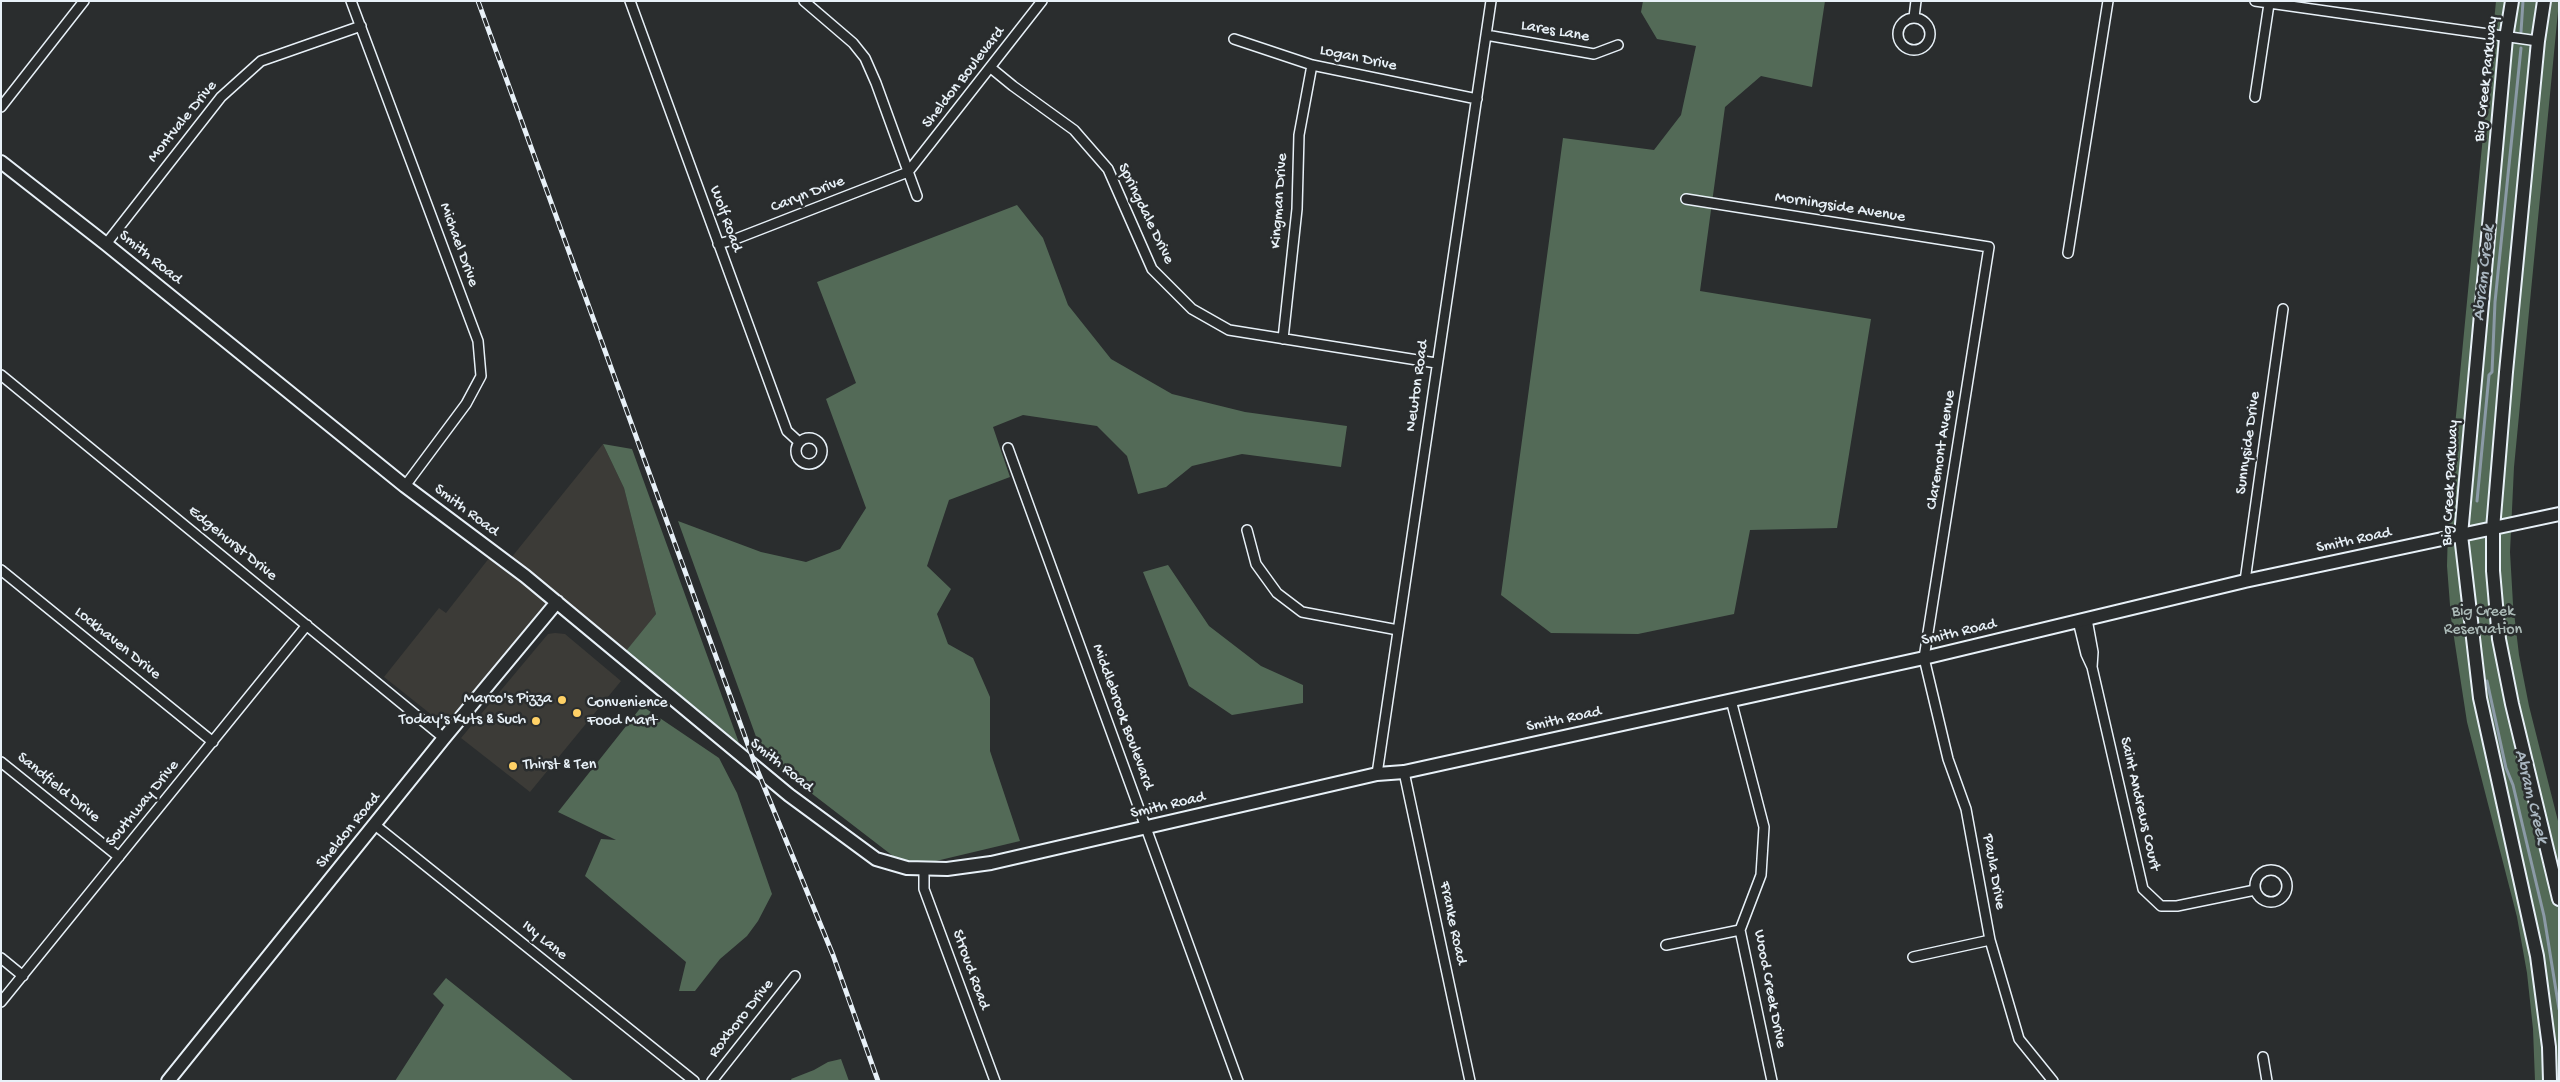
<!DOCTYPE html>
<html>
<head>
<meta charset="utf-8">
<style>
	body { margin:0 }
	#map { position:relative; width:2560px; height:1082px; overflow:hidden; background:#2a2d2e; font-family:"Gochi Hand",sans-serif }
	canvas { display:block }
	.frame { position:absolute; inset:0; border:2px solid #e8f1f8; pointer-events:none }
</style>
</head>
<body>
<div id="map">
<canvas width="2560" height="1082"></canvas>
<div class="frame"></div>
</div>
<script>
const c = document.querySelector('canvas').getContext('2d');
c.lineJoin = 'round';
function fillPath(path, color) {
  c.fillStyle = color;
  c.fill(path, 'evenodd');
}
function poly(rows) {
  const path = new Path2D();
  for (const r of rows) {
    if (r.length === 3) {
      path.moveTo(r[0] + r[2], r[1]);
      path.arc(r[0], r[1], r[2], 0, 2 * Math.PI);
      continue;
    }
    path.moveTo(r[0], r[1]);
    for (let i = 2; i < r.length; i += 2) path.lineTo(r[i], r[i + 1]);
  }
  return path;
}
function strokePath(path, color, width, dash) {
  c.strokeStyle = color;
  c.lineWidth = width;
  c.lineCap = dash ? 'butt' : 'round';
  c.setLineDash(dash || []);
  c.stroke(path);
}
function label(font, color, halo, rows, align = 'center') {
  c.font = font + ' "Gochi Hand",sans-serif';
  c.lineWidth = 5;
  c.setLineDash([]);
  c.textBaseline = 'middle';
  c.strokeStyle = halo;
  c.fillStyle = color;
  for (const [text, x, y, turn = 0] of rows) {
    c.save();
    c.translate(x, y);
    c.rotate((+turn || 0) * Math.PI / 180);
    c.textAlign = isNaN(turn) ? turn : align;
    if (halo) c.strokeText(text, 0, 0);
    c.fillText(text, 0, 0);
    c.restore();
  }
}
fillPath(poly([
	[603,444,624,488,656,614,621,658,549,602,447,727,384,677,439,608,446,613,497,548,511,558],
	[555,633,565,634,621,681,530,792,461,738,548,634]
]), '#3c3b37');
fillPath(poly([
	[1643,1,1825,1,1812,87,1761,76,1725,107,1700,291,1871,319,1837,528,1750,530,1734,614,1638,634,1551,633,1501,595,1563,138,1654,150,1681,115,1696,46,1657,39,1641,12],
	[2496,1,2559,1,2514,467,2510,552,2513,604,2519,655,2529,706,2559,825,2559,1081,2535,1081,2533,1029,2527,973,2517,917,2467,722,2451,618,2447,566,2449,488],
	[1017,205,1043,238,1068,305,1111,359,1172,394,1245,412,1347,426,1341,467,1242,454,1192,466,1166,487,1138,494,1127,456,1097,426,1023,415,993,427,1010,477,949,500,927,566,951,589,937,614,948,644,973,658,990,697,990,751,1020,841,915,866,893,856,763,756,678,521,761,552,806,562,840,549,866,508,826,399,856,383,817,282],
	[603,444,632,449,739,743,626,651,656,614,624,488],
	[1168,565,1209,626,1261,666,1303,685,1303,703,1232,715,1189,686,1143,572],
	[642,706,719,758,737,793,772,894,758,921,747,936,720,959,695,991,679,991,686,962,585,876,601,839,616,840,558,812],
	[446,978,574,1081,395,1081,444,1005,433,994],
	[841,1059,849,1081,792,1081,791,1079,814,1070,828,1062]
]), '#536a57');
strokePath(poly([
	[2521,32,2523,1],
	[2477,501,2489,375,2492,372,2495,302,2521,48],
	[2487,681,2506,768,2513,785,2544,916,2559,1009]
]), '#8b9aa6', 3);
const street = poly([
	[351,1,478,341,481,376,466,404,405,486],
	[630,1,787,431,799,442],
	[804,1,853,43,865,58,876,83,917,196],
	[2255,1,2538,41],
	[1914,17,1916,1],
	[1914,34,16],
	[1486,35,1594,54,1618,45],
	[1234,39,1312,65,1477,99],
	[991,68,1013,86,1074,130,1108,169,1152,269,1192,309,1229,330,1436,363],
	[2255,97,2269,4],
	[1,107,84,1],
	[1686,199,1989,247,1924,658,1948,759,1966,809,1990,940,2019,1039,2053,1081],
	[106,244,221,97,261,61,361,26],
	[718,244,733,240,908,172,1042,1],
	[2068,253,2108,1],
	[1283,339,1297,209,1299,135,1312,65],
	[1,375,444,738],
	[809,451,13],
	[1008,448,1238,1081],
	[1247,530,1256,564,1277,593,1302,612,1398,630],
	[1,570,213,742],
	[2245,581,2283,309],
	[2087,619,2093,652,2092,667],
	[2078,621,2086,654,2092,667,2143,889,2161,906,2177,906,2255,890],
	[1731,700,1764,827,1761,875,1740,930,1772,1081],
	[1,762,119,857],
	[1404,772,1470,1081],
	[1377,774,1491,1],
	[375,825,694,1081],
	[924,869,924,889,995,1081],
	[2271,886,16],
	[1666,945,1740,930],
	[1913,957,1990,940],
	[1,958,23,976],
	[1,1002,307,625],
	[2263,1057,2267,1081],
	[712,1081,795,976]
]);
const secondary = poly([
	[2512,1,2506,38,2461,535,2480,698,2537,956,2549,1047,2550,1081],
	[2544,1,2538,41,2506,372,2493,529,2493,571,2499,639,2512,704,2559,899],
	[1,162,106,244,405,486,525,576,789,795,876,859,907,868,947,869,991,863,1377,774,1404,772,1924,658,2245,581,2559,514],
	[168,1081,444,738,557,602]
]);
strokePath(street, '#e8f1f8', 12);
strokePath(secondary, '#e8f1f8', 16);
strokePath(street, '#2a2d2e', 9);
strokePath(secondary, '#2a2d2e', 12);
const rail = poly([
	[478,1,756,767,833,955,878,1081]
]);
strokePath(rail, '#e8f1f8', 5);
strokePath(rail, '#2a2d2e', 3, [9]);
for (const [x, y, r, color] of [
	[562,700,5,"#ffd166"],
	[577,713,5,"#ffd166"],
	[536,721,5,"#ffd166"],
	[513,766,5,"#ffd166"]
]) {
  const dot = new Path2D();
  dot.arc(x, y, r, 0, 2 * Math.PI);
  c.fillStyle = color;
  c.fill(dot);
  strokePath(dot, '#2a2d2e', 2);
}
label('16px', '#e8f1f8', '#2a2d2e', [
	["Lares Lane",1555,32,10],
	["Logan Drive",1358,59,12],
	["Sheldon Boulevard",964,78,-52],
	["Big Creek Parkway",2487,79,-84],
	["Montvale Drive",183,122,-51],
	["Caryn Drive",808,195,-21],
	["Kingman Drive",1280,201,-86],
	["Morningside Avenue",1840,208,9],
	["Springdale Drive",1145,214,64],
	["Wolf Road",725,219,70],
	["Michael Drive",458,245,70],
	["Smith Road",150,258,39],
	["Newton Road",1418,386,-82],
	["Sunnyside Drive",2249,443,-82],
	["Claremont Avenue",1942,450,-81],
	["Big Creek Parkway",2451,483,-87],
	["Smith Road",466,511,37],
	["Smith Road",2354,541,-12],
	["Edgehurst Drive",232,544,39],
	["Smith Road",1959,633,-13],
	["Lockhaven Drive",117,644,39],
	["Middlebrook Boulevard",1122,717,70],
	["Smith Road",1564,720,-12],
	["Smith Road",781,766,39],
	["Sandfield Drive",58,788,39],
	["Southway Drive",143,804,-51],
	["Saint Andrews Court",2139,804,77],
	["Smith Road",1168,806,-13],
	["Sheldon Road",349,831,-51],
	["Paula Drive",1993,872,80],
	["Franke Road",1452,923,78],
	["Ivy Lane",544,941,39],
	["Stroud Road",970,970,70],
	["Wood Creek Drive",1769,989,79],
	["Roxboro Drive",742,1019,-52]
]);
label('16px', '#acbbb8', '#2a2d2e', [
	["Big Creek",2483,613],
	["Reservation",2483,631]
]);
label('16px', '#e8f1f8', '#2a2d2e', [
	["Marco's Pizza",552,700],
	["Convenience",587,704,"left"],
	["Food Mart",587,722,"left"],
	["Today's Kuts & Such",526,721],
	["Thirst & Ten",523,766,"left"]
], 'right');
label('italic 18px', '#aab7c1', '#2a2d2e', [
	["Abram Creek",2485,273,-84],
	["Abram Creek",2530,797,76]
]);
</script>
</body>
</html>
